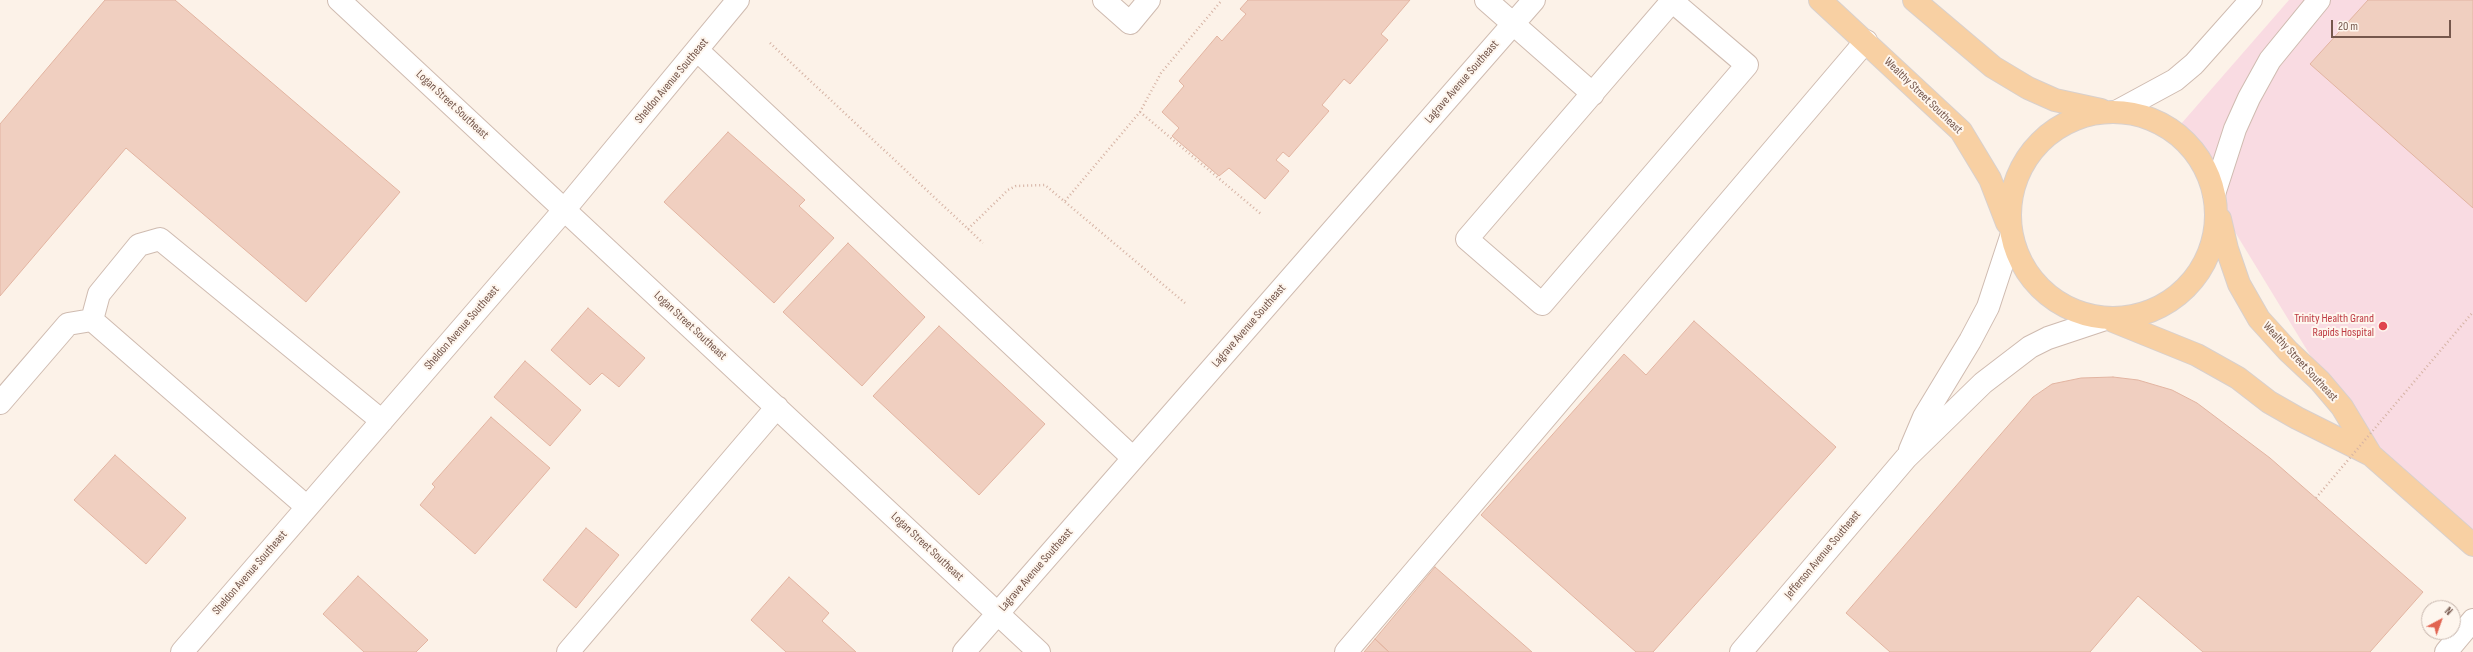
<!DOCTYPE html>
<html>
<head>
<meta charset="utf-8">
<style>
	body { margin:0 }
	#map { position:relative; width:2473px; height:652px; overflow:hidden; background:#fcf2e8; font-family:"Sofia Sans Condensed",sans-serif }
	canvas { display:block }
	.north { position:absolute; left:2421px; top:600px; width:40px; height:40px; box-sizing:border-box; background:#fef6ee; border:1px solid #c7b6ad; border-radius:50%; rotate:41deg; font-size:11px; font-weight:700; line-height:16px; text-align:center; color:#75574c }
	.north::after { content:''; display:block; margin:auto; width:14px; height:18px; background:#e16451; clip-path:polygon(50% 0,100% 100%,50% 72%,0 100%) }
	.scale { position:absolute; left:2331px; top:20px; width:120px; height:18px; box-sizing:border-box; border:2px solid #75574c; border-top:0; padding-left:5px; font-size:12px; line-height:14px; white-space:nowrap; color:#75574c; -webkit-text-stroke:3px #fef6ee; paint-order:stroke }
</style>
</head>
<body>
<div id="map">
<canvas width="2473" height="652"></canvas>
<div class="north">N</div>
<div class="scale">20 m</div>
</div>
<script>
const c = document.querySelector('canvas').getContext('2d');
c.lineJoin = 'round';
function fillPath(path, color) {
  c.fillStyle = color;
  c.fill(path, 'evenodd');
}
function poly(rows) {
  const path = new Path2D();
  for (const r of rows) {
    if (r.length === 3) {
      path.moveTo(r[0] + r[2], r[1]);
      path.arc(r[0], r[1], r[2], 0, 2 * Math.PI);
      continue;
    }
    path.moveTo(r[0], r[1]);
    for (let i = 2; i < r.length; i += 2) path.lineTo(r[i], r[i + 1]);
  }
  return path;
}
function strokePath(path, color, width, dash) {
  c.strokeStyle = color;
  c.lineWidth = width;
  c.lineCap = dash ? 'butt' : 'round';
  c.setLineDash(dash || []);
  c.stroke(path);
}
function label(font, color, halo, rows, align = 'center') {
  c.font = font + ' "Sofia Sans Condensed",sans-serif';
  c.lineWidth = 4;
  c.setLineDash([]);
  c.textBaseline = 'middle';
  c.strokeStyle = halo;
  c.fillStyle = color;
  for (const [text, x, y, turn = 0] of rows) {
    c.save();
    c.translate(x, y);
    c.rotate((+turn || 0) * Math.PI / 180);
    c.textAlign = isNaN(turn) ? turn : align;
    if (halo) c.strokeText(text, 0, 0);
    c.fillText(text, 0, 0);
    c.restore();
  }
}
fillPath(poly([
	[2289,0,2473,0,2473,550,2371,455,2174,132]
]), '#f9dbe2');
const building = poly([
	[105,0,175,0,400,192,306,302,126,148,0,296,0,124,105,0],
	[1248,0,1410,0,1381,34,1388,40,1350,84,1344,79,1322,105,1329,111,1289,157,1283,152,1276,160,1289,171,1265,199,1229,168,1219,176,1172,136,1179,128,1162,112,1184,86,1179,81,1217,36,1222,41,1246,14,1240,9,1248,0],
	[2368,0,2473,0,2473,208,2310,64,2368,0],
	[728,132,805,200,799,206,834,238,774,303,664,202,728,132],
	[848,243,925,317,862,386,783,312,848,243],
	[588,308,645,358,619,387,602,373,590,385,551,350,588,308],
	[1694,321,1836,447,1653,652,1636,652,1481,515,1624,354,1646,375,1694,321],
	[939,326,1045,424,979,495,873,396,939,326],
	[525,361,581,410,550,446,494,397,525,361],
	[2113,377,2138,380,2172,390,2197,403,2270,458,2423,592,2370,652,2203,652,2138,596,2090,652,1890,652,1846,613,2033,397,2052,384,2081,378,2113,377],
	[491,417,550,468,475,554,420,505,435,487,432,484,491,417],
	[115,455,186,518,146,564,74,500,115,455],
	[586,528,619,555,576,608,543,580,586,528],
	[1435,567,1532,652,1389,652,1375,639,1435,567],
	[358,576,428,640,416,652,364,652,323,614,358,576],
	[789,577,829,613,822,621,856,652,786,652,751,620,789,577],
	[1375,639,1389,652,1364,652,1375,639]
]);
fillPath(building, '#f0cfc0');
strokePath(building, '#e2b4a1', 1);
const minor = poly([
	[339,0,1039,652],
	[1104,0,1130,23,1149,0],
	[1486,0,1593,94],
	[1672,1,1747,65,1542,304,1467,239,1672,1],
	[697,50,1133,458],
	[2116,112,2175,80,2194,64,2251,0],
	[2214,194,2235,129,2249,98,2270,60,2319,0],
	[92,320,99,294,139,245,160,239,382,421],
	[0,403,68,324,92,320,307,507],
	[1910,450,1924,417,1970,341,1988,307,2011,237],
	[182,652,565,209,738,0],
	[568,652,777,407],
	[964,652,1534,0],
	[1346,652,1866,41],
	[1741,652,1906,458,1983,383,2030,347,2048,338,2105,319],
	[2446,652,2473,620]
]);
const major = poly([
	[1820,0,1961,131,1990,179,2007,223],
	[1914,0,1993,67,2028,88,2055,100,2101,110],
	[2113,215,103],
	[2220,219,2227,249,2239,284,2259,319,2288,351,2320,381,2342,407,2371,455],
	[2113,321,2197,355,2238,378,2269,402,2297,418,2371,455,2473,545]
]);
strokePath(minor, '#cfbbb0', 24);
strokePath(major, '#d8d0cd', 24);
strokePath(poly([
	[770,43,983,243],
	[1140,112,1261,214],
	[1065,201,1140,112,1161,73,1222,0],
	[968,229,1008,190,1016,186,1045,185,1185,303]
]), '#d5b2a3', 2.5, [1, 3]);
strokePath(minor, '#fff', 22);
strokePath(major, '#f8d0a3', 22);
strokePath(poly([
	[2316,498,2473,312]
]), '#d5b2a3', 2.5, [1, 3]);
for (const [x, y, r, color] of [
	[2383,326,5,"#e0444e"]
]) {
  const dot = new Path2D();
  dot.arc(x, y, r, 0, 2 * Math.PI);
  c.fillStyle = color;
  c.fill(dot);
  strokePath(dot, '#fef6ee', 1.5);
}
label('12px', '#75574c', '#fef6ee', [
	["Sheldon Avenue Southeast",672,81,-50],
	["Lagrave Avenue Southeast",1462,82,-49],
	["Wealthy Street Southeast",1923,96,44],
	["Logan Street Southeast",452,105,43],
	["Logan Street Southeast",690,326,43],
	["Lagrave Avenue Southeast",1249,326,-49],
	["Sheldon Avenue Southeast",462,328,-49],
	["Wealthy Street Southeast",2300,362,47],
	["Logan Street Southeast",927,547,43],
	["Jefferson Avenue Southeast",1823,555,-50],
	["Lagrave Avenue Southeast",1036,570,-49],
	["Sheldon Avenue Southeast",250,573,-49]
]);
label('12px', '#be3a42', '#fef6ee', [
	["Trinity Health Grand",2374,319],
	["Rapids Hospital",2374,333]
], 'right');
</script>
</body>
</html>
